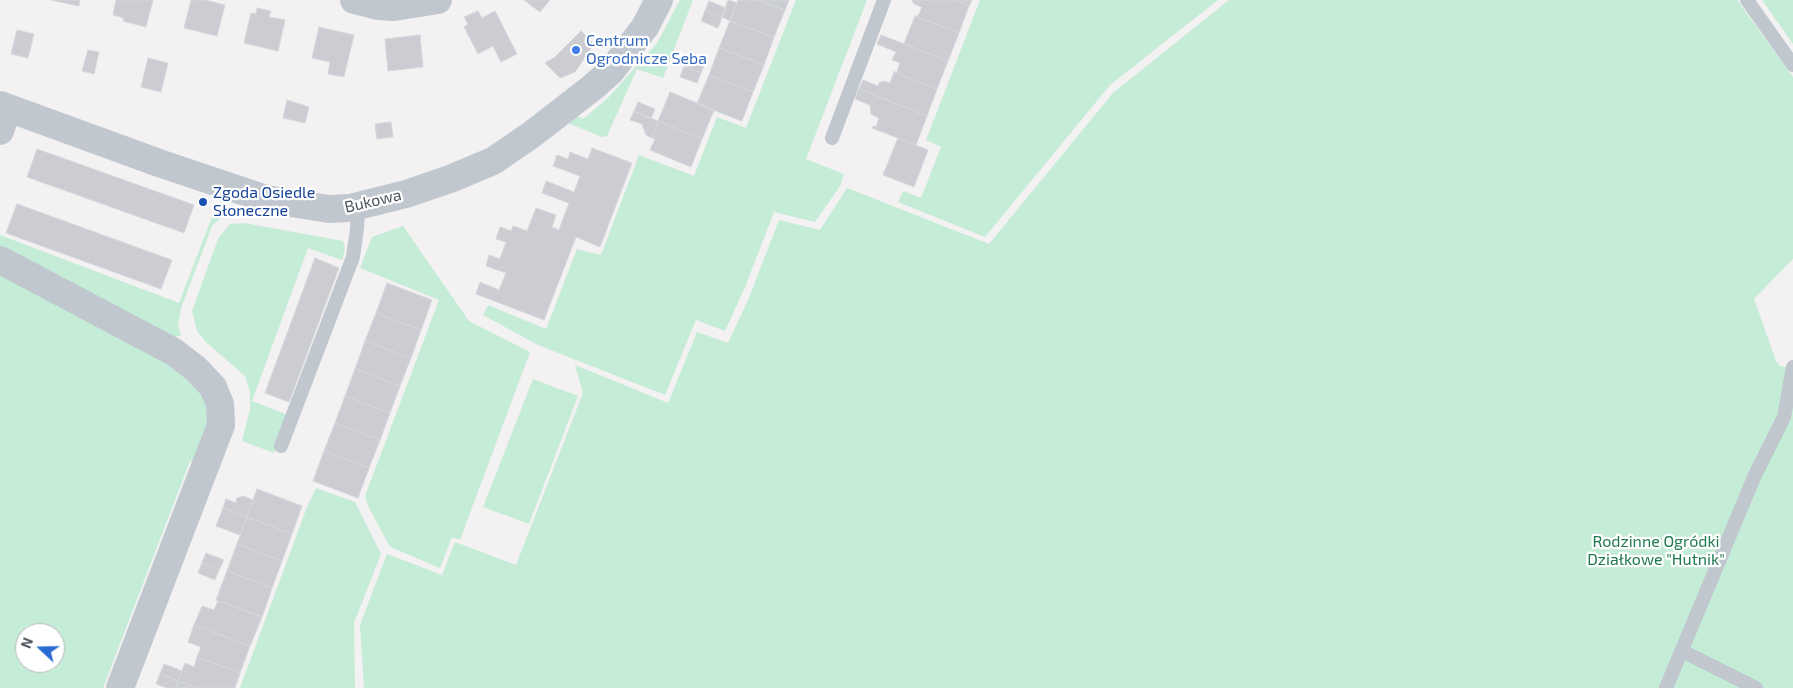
<!DOCTYPE html>
<html>
<head>
<meta charset="utf-8">
<style>
	body { margin:0 }
	#map { position:relative; width:1793px; height:688px; overflow:hidden; background:#f3f1f1; font-family:"Exo 2",sans-serif }
	canvas { display:block }
	.north { position:absolute; left:15px; top:623px; width:50px; height:50px; box-sizing:border-box; background:#fff; border:1px solid #b7babe; border-radius:50%; rotate:291deg; font-size:14px; font-weight:700; line-height:20px; text-align:center; color:#4a535c }
	.north::after { content:''; display:block; margin:auto; width:18px; height:22px; background:#2a6ad3; clip-path:polygon(50% 0,100% 100%,50% 72%,0 100%) }
</style>
</head>
<body>
<div id="map">
<canvas width="1793" height="688"></canvas>
<div class="north">N</div>
</div>
<script>
const c = document.querySelector('canvas').getContext('2d');
c.lineJoin = 'round';
function fillPath(path, color) {
  c.fillStyle = color;
  c.fill(path, 'evenodd');
}
function poly(rows) {
  const path = new Path2D();
  for (const r of rows) {
    path.moveTo(r[0], r[1]);
    for (let i = 2; i < r.length; i += 2) path.lineTo(r[i], r[i + 1]);
  }
  return path;
}
function strokePath(path, color, width, dash) {
  c.strokeStyle = color;
  c.lineWidth = width;
  c.lineCap = dash ? 'butt' : 'round';
  c.setLineDash(dash || []);
  c.stroke(path);
}
function label(font, color, halo, rows, align = 'center') {
  c.font = font + ' "Exo 2",sans-serif';
  c.lineWidth = 4.5;
  c.setLineDash([]);
  c.textBaseline = 'middle';
  c.strokeStyle = halo;
  c.fillStyle = color;
  for (const [text, x, y, turn = 0] of rows) {
    c.save();
    c.translate(x, y);
    c.rotate((+turn || 0) * Math.PI / 180);
    c.textAlign = isNaN(turn) ? turn : align;
    if (halo) c.strokeText(text, 0, 0);
    c.fillText(text, 0, 0);
    c.restore();
  }
}
fillPath(poly([
	[680,0,693,0,663,78,637,69,607,136,602,137,563,121,572,114,583,119,608,98,657,43],
	[796,0,867,0,806,159,844,174,840,186,815,222,774,212,745,287,725,331,696,320,665,395,538,345,483,315,488,305,546,329,577,249,601,255,639,155,694,176,717,117,746,128],
	[980,0,1218,0,1110,85,985,237,898,202,903,191,921,198,941,147,926,140],
	[1229,0,1737,0,1793,77,1793,259,1754,299,1776,361,1780,366,1793,368,1793,688,364,688,360,625,387,554,442,575,455,542,516,565,583,393,575,365,668,403,697,332,728,343,748,300,779,220,820,230,847,188,989,244,1113,93],
	[1762,0,1793,0,1793,44],
	[215,209,226,213,212,226,181,308,178,325,181,335,179,336,174,337,0,247,0,235,179,303],
	[244,223,343,241,345,249,342,260,308,248,252,401,288,415,274,453,242,441,250,410,250,392,245,376,206,342,197,331,192,311,218,239,230,224],
	[403,226,469,321,530,352,460,540,452,537,440,568,390,547,368,506,365,496,439,300,360,268,372,237],
	[0,269,170,357,213,405,202,462,190,461,103,688,0,688],
	[25,633,55,633,55,663,25,663],
	[533,379,578,396,529,524,483,507],
	[316,488,355,502,381,554,354,623,355,688,240,688,307,507]
]), '#c4ecd6');
const building = poly([
	[51,0,80,0,79,6,51,0],
	[116,0,153,0,146,27,123,21,124,18,113,15,116,0],
	[191,0,205,0,225,5,217,36,184,28,191,0],
	[524,0,550,0,540,12,524,0],
	[728,0,737,3,730,21,722,17,728,0],
	[738,0,758,0,785,10,774,37,730,21,738,0],
	[758,0,789,0,785,10,758,0],
	[912,0,954,0,969,6,959,33,915,16,918,16,922,7,914,4,912,0],
	[954,0,972,0,969,6,954,0],
	[709,1,726,8,722,17,705,11,709,1],
	[257,8,271,11,269,17,285,20,278,51,244,43,251,13,256,14,257,8],
	[478,11,482,18,495,11,517,54,501,62,493,46,478,54,464,27,468,24,464,17,478,11],
	[705,11,722,17,718,28,701,21,705,11],
	[915,16,959,33,948,61,904,44,915,16],
	[730,21,774,37,764,65,719,48,730,21],
	[319,27,354,35,344,77,328,74,330,62,312,58,319,27],
	[17,30,34,34,28,58,11,54,17,30],
	[581,31,594,44,575,72,560,78,545,63,555,57,581,31],
	[420,35,423,67,388,71,385,39,420,35],
	[881,35,948,61,937,89,894,72,897,72,900,63,892,60,896,52,877,44,881,35],
	[719,48,764,65,753,92,709,75,719,48],
	[88,50,99,52,94,74,82,71,88,50],
	[688,56,705,63,701,73,684,66,688,56],
	[148,58,168,63,161,92,141,87,148,58],
	[684,66,701,73,697,83,680,77,684,66],
	[894,72,937,89,927,116,859,89,863,80,878,86,879,83,884,81,890,83,894,72],
	[709,75,753,92,742,121,697,104,709,75],
	[859,89,927,116,916,145,872,128,873,126,876,127,879,118,871,114,870,105,855,99,859,89],
	[670,92,714,110,702,139,658,121,670,92],
	[287,100,309,107,305,123,283,118,287,100],
	[638,102,655,109,651,119,634,111,638,102],
	[634,111,658,121,652,138,646,135,642,124,630,120,634,111],
	[658,121,702,139,691,167,650,150,655,139,652,138,658,121],
	[391,122,393,137,377,139,375,124,391,122],
	[898,138,928,150,914,187,883,175,898,138],
	[592,148,632,163,600,247,576,237,544,320,476,294,480,282,499,290,506,273,486,266,489,255,500,259,506,242,496,239,500,227,511,231,513,226,527,231,536,208,556,215,552,227,559,230,569,203,542,193,546,181,574,192,580,176,553,166,557,155,568,159,570,152,588,159,592,148],
	[37,149,194,205,184,233,27,177,37,149],
	[17,204,172,260,161,289,6,233,17,204],
	[315,258,339,268,289,402,265,393,315,258],
	[387,283,432,300,421,330,376,313,387,283],
	[376,313,421,330,411,358,365,341,376,313],
	[365,341,411,358,400,386,355,369,365,341],
	[355,369,400,386,390,413,345,396,355,369],
	[345,396,390,413,380,440,335,423,345,396],
	[335,423,380,440,369,468,324,451,335,423],
	[324,451,369,468,358,498,313,481,324,451],
	[257,489,302,506,292,534,247,517,257,489],
	[243,496,253,500,247,517,223,508,226,499,236,503,237,498,243,496],
	[223,508,247,517,240,535,216,526,223,508],
	[247,517,292,534,282,561,237,544,247,517],
	[237,544,282,561,272,588,227,571,237,544],
	[206,553,224,560,219,570,202,563,206,553],
	[202,563,219,570,215,580,198,573,202,563],
	[227,571,272,588,262,617,216,600,227,571],
	[218,601,262,617,250,646,194,625,202,606,214,610,218,601],
	[194,625,250,646,240,673,197,657,201,647,188,642,194,625],
	[197,657,240,673,235,688,198,688,178,681,185,663,194,667,197,657],
	[164,664,182,671,178,681,160,674,164,664],
	[160,674,178,681,176,688,167,688,156,684,160,674],
	[178,681,198,688,176,688,178,681]
]);
fillPath(building, '#cbcdd3');
strokePath(building, '#d5d7db', 1);
strokePath(poly([
	[1747,0,1793,65],
	[832,138,884,0],
	[281,446,353,257,357,229,358,206],
	[1682,651,1756,688],
	[1666,688,1755,475,1784,417,1793,367]
]), '#c0c7ce', 14);
strokePath(poly([
	[354,0,378,6,394,7,438,0],
	[0,105,159,163,266,199,329,209,350,208,406,194,450,179,493,161,531,135,593,87,611,71,645,27,659,0],
	[0,131,8,108],
	[0,260,174,352,196,369,213,387,220,404,221,425,120,688]
]), '#c0c7ce', 28);
for (const [x, y, r, color] of [
	[576,50,5,"#3f7fe0"],
	[203,202,5,"#1a4fb4"]
]) {
  const dot = new Path2D();
  dot.arc(x, y, r, 0, 2 * Math.PI);
  c.fillStyle = color;
  c.fill(dot);
  strokePath(dot, '#fff', 2);
}
label('16px', '#366cbe', '#fff', [
	["Centrum",586,41],
	["Ogrodnicze Seba",586,59]
], 'left');
label('16px', '#164399', '#fff', [
	["Zgoda Osiedle",213,193],
	["Słoneczne",213,211]
], 'left');
label('16px', '#4a535c', '#fff', [
	["Bukowa",373,201,-13]
]);
label('16px', '#207852', '#fff', [
	["Rodzinne Ogródki",1656,542],
	["Działkowe \"Hutnik\"",1656,560]
]);
</script>
</body>
</html>
